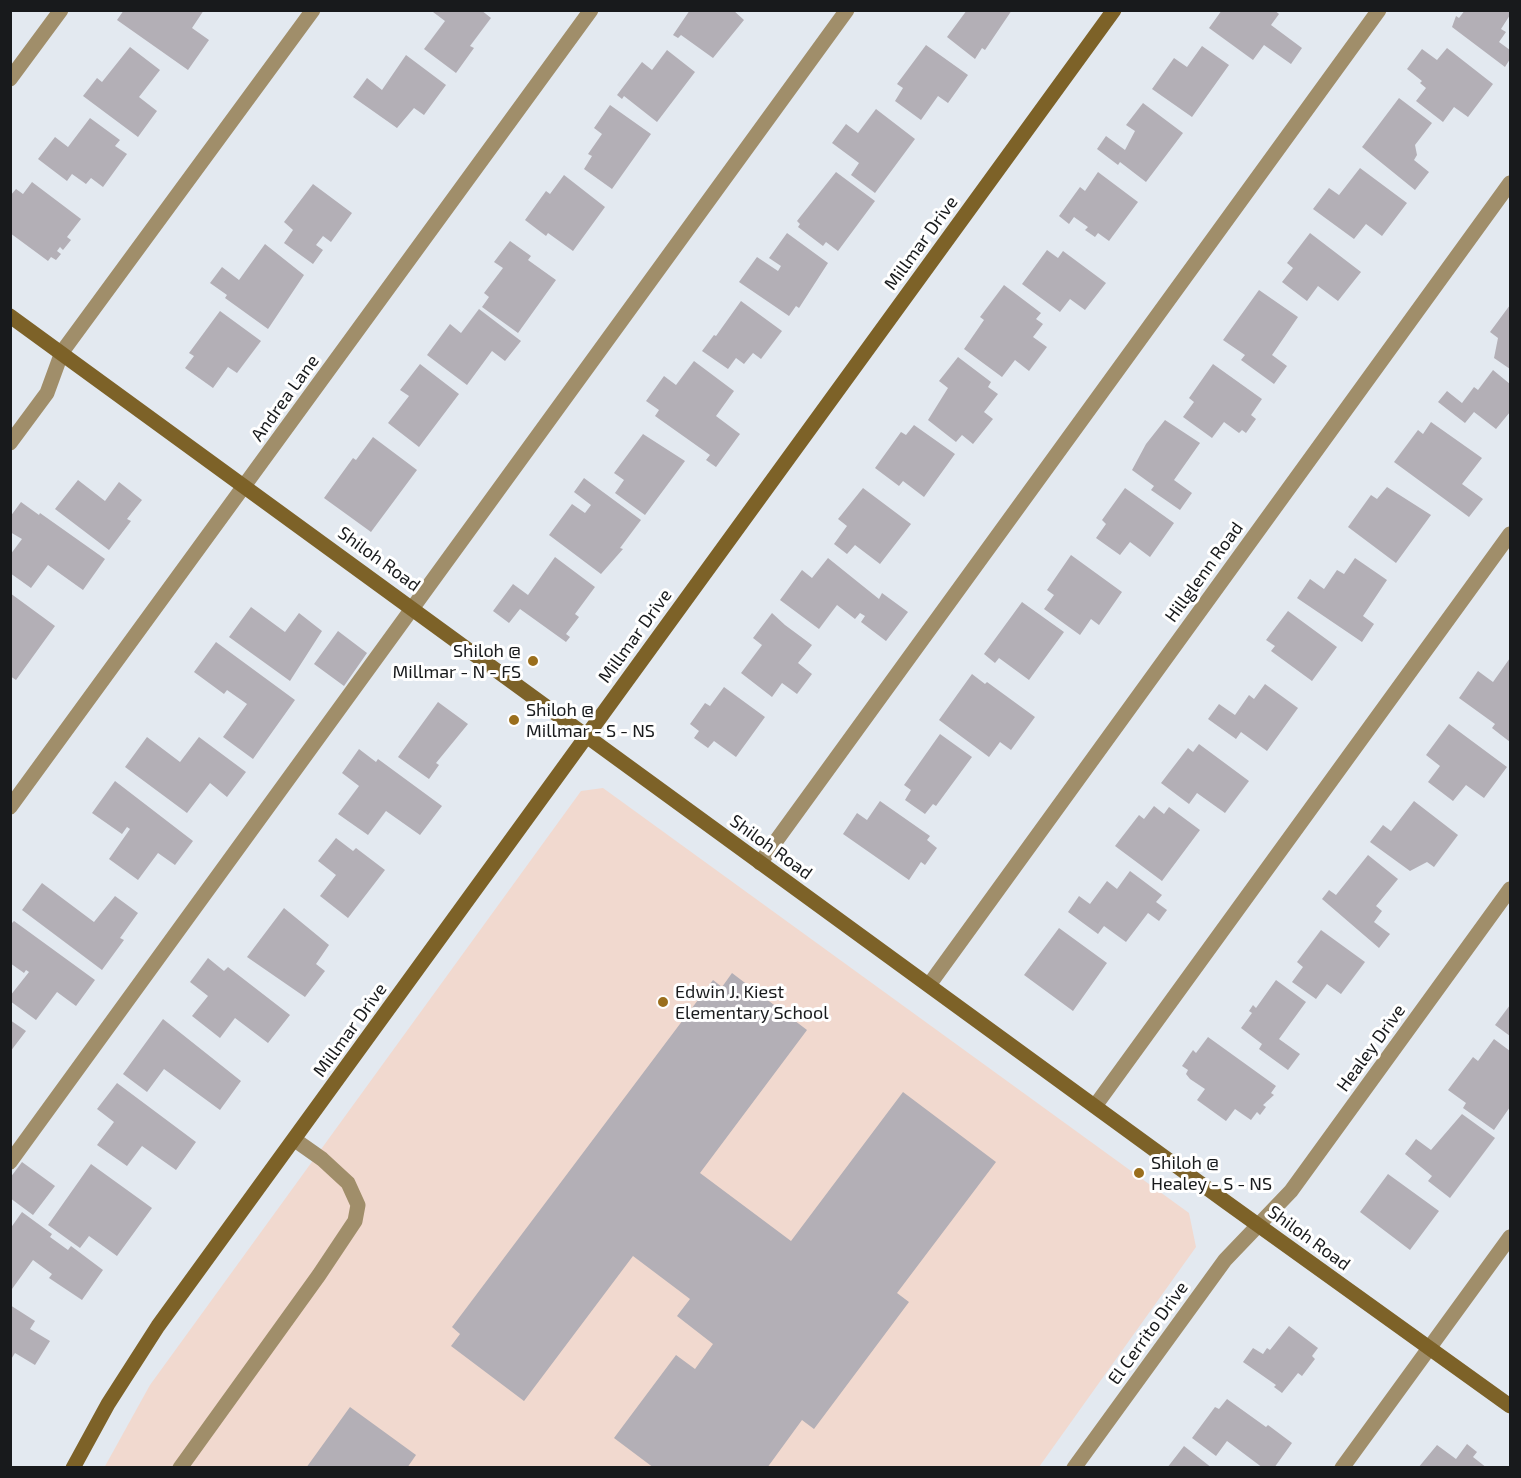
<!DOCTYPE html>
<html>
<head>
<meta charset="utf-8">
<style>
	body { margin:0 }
	#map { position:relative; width:1521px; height:1478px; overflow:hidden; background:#e3e9f0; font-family:"Exo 2",sans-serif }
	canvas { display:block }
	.frame { position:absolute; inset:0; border:12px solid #181a1c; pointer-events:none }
</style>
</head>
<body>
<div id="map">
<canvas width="1521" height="1478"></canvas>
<div class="frame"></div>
</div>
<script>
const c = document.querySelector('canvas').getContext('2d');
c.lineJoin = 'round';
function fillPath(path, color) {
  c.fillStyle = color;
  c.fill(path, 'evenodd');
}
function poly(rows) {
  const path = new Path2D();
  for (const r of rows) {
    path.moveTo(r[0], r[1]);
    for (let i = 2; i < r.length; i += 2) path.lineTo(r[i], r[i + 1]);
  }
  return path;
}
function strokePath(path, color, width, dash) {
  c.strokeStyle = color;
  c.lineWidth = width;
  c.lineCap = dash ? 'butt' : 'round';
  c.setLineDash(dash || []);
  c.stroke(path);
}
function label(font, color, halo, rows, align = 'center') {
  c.font = font + ' "Exo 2",sans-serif';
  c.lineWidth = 6;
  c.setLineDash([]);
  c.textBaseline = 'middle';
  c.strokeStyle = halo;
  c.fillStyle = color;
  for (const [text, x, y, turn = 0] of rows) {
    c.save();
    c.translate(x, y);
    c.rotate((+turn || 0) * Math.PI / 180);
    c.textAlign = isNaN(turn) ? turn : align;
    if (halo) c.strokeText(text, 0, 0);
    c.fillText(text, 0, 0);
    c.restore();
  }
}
fillPath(poly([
	[603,788,1189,1213,1196,1247,1039,1467,104,1468,150,1385,581,791]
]), '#f1d9cf');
fillPath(poly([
	[124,10,204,10,192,28,209,40,188,70,117,20],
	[434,10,481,10,491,18,470,46,474,48,456,73,424,49,445,21,433,12],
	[690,10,733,10,744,20,713,58,681,35,678,38,673,35],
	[967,10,1012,10,985,50,982,48,975,59,947,37],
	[1222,10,1274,10,1279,14,1271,25,1302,48,1291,64,1264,45,1253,60,1209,28],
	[1465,10,1510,10,1510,15,1501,29,1506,32,1499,42,1510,50,1510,59,1505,67,1452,27,1456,16,1459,18],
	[926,45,968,75,948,103,938,96,921,120,895,101,903,88,897,84],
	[1202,46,1229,65,1192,117,1152,89,1174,58,1187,67],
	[130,47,160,70,139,97,157,111,138,137,83,96,97,78,102,82],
	[1447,48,1493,84,1468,117,1454,107,1443,122,1416,101,1426,88,1420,83,1422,81,1407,69,1422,49,1437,60],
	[667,50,695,72,657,122,624,96,622,99,617,95,642,62,652,70],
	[406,55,446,85,424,115,414,108,397,128,353,97,367,78,382,90],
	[1399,98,1432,123,1415,145,1417,155,1414,160,1429,172,1415,190,1362,147],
	[1143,103,1183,133,1146,182,1120,162,1118,165,1097,149,1106,136,1125,150,1135,131,1126,125],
	[610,105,651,134,612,189,584,169,592,156,588,154,602,134,594,128],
	[876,109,915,139,875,193,851,175,859,163,832,143,846,124,858,133],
	[90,118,120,140,115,146,127,154,103,187,91,178,86,184,72,174,67,181,38,159,55,137,68,147],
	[1360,168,1407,203,1382,236,1366,224,1354,239,1313,209,1329,188,1339,195],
	[836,172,875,201,838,251,826,242,823,246,798,227,800,224,797,221],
	[1098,172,1138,202,1109,241,1098,233,1095,237,1085,230,1088,227,1074,217,1069,224,1059,216,1080,187,1085,191],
	[564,175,605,207,573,251,548,233,546,236,525,220,546,191,550,194],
	[32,182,81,219,67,237,71,240,63,250,60,247,57,251,61,254,56,260,51,257,48,261,10,233,10,196,16,189,23,194],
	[313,184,352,213,331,242,323,236,316,245,323,250,313,264,284,243,293,230,284,222],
	[787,233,828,263,799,308,796,306,789,316,739,282,757,257,778,271,781,266,769,258],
	[1310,233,1361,272,1338,301,1318,286,1307,301,1282,282,1293,268,1287,263],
	[510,241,531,256,528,260,556,280,518,333,482,307,489,297,484,293,503,268,494,262],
	[265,244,304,275,268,329,225,298,227,295,210,283,222,267,239,280],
	[1047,250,1058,258,1063,251,1106,283,1085,310,1070,299,1060,312,1022,284],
	[1004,285,1041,313,1036,319,1043,324,1033,337,1047,347,1029,371,1015,360,1002,377,964,349,984,320,980,317],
	[1259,290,1298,317,1272,355,1287,366,1274,384,1241,360,1245,355,1223,340],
	[741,301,782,331,761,359,753,353,744,364,736,358,728,369,702,351,714,335,716,336],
	[1510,305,1510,369,1494,358,1498,338,1490,332],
	[479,309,521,341,505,361,492,351,467,385,427,355,450,324,461,333],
	[220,311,261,341,237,373,228,367,213,388,185,368,194,356,189,353],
	[958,357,991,382,988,387,998,394,984,412,993,419,973,444,962,435,956,442,928,420,948,388,939,381],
	[694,361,734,391,716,416,740,434,716,467,706,460,710,455,655,416,659,410,646,401,664,376,676,385],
	[420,364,459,394,419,447,388,423,409,396,400,390],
	[1213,364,1262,399,1251,415,1256,419,1246,433,1242,430,1239,433,1224,422,1212,438,1183,417,1194,402,1189,398],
	[1493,370,1510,384,1510,412,1496,429,1474,412,1465,423,1438,402,1447,391,1462,403,1474,387,1478,390],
	[1165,420,1200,443,1174,480,1192,493,1180,510,1151,490,1154,486,1132,470,1146,444],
	[1431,422,1482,458,1462,484,1483,499,1469,517,1394,462,1418,430,1423,434],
	[914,425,955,454,924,497,903,481,899,486,875,468,901,432,906,435],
	[643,434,685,461,645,515,615,493,624,480,614,473],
	[373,437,417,470,371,532,324,498,353,458,356,460],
	[584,478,641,520,620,548,623,549,601,574,549,535,572,504,585,513,591,505,574,492],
	[78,480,105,501,119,482,142,500,127,519,131,521,109,550,55,509],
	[1387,487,1431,515,1396,563,1348,527,1371,495,1377,499],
	[863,488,911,524,880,564,855,545,847,554,834,544,847,526,838,519],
	[1125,488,1174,523,1150,557,1130,542,1120,555,1096,538,1106,524,1102,520],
	[21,502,39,515,40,513,105,559,83,590,48,565,31,588,10,573,10,555,22,539,10,532,10,517],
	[1071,555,1122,592,1099,625,1091,619,1080,635,1044,609,1054,595,1047,590],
	[555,557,595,587,575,614,579,617,566,634,570,637,566,642,520,609,509,623,493,611,513,584,528,595],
	[828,558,879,599,882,593,908,612,886,641,861,622,865,616,860,613,855,619,837,605,819,629,780,600,802,570,812,578],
	[1355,558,1387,580,1363,616,1374,624,1362,642,1297,598,1310,579,1324,589,1337,570,1344,574],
	[10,593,55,626,16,680,10,676],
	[1022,602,1064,632,1029,680,999,658,995,663,984,654],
	[251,607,285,632,299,613,322,631,290,681,229,637],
	[1288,611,1337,647,1312,681,1271,651,1275,646,1266,640],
	[772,613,785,625,812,645,798,663,812,674,797,694,782,683,772,697,741,673,762,645,753,638],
	[338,631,367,653,344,686,314,664],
	[216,642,295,700,253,759,223,737,247,704,227,690,224,694,194,672],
	[1510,658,1510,742,1492,728,1495,724,1459,698,1478,671,1493,682],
	[972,674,985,684,987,682,1035,717,1011,750,1000,742,989,757,939,720],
	[1265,684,1298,708,1267,751,1241,732,1236,739,1208,719,1219,704,1235,715,1249,695,1254,699],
	[724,687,765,717,736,757,714,741,708,748,694,738,699,731,690,724,705,703,710,706],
	[438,702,468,724,436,763,439,765,429,779,398,757],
	[1449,724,1507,767,1484,798,1466,785,1453,801,1428,782,1440,766,1426,755],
	[940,734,972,757,936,806,933,804,925,814,905,800,911,790,904,785],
	[147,737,180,762,199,737,246,772,227,797,210,783,187,813,125,767],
	[1199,744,1249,781,1225,813,1197,793,1189,804,1161,783,1188,748,1193,752],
	[359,749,376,762,378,759,442,806,420,835,386,811,368,835,338,814,359,786,342,773],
	[115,781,193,841,175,865,158,853,138,880,109,859,130,829,127,827,122,834,92,813],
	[880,801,930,836,927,840,937,848,925,865,921,862,909,880,843,834,857,813,867,820],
	[1414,801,1458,835,1434,867,1427,862,1410,871,1370,842,1383,825,1391,831],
	[1154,806,1164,814,1169,807,1200,830,1162,881,1115,846,1139,815,1144,819],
	[336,838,353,851,356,848,385,870,348,918,320,896,336,875,318,861],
	[1368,855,1398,879,1376,906,1382,911,1374,922,1390,934,1379,948,1322,899,1329,890,1336,895],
	[1130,871,1162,895,1156,902,1167,910,1159,921,1148,913,1126,942,1104,926,1098,934,1068,912,1079,896,1090,904,1107,881,1117,889],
	[42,883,94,922,115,896,138,913,120,938,124,940,102,970,22,910],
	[284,908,329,945,316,964,325,971,305,997,247,957],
	[14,921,95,980,76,1006,57,992,36,1020,10,1001,10,996,29,972,26,970,24,973,10,963,10,925],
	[1059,928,1107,963,1073,1011,1024,975],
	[1321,930,1365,962,1341,994,1327,984,1316,999,1292,982,1303,967,1297,962],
	[208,958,224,971,228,967,290,1015,268,1043,235,1018,220,1038,192,1016,208,996,190,982],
	[732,973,807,1030,700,1173,791,1241,903,1092,996,1162,897,1293,909,1302,814,1429,802,1420,767,1468,654,1468,614,1438,676,1355,695,1369,713,1344,677,1316,690,1299,633,1256,524,1401,451,1346,460,1334,452,1327,713,980,722,987],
	[1276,980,1306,1002,1279,1039,1300,1054,1288,1070,1259,1049,1262,1044,1241,1028,1252,1013,1249,1011,1253,1005,1256,1008],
	[1510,1005,1510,1036,1495,1025],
	[163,1019,241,1081,220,1110,164,1069,147,1092,123,1074],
	[10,1020,26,1031,10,1052],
	[1208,1037,1276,1086,1271,1093,1274,1095,1263,1105,1266,1107,1260,1115,1257,1112,1251,1120,1235,1109,1226,1121,1197,1100,1205,1089,1190,1079,1186,1074,1188,1070,1182,1066,1193,1050,1196,1053],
	[1494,1039,1510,1051,1510,1107,1494,1130,1463,1108,1466,1103,1448,1090,1473,1057,1478,1061],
	[117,1083,196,1142,176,1170,142,1146,127,1166,97,1145,114,1122,97,1109],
	[1462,1114,1495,1138,1450,1198,1428,1181,1432,1176,1405,1154,1416,1139,1431,1150],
	[22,1162,55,1186,33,1215,10,1198,10,1178],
	[91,1164,152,1208,117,1256,89,1236,80,1248,48,1225],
	[1388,1174,1439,1211,1410,1250,1360,1212],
	[22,1212,52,1234,50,1237,68,1250,71,1246,103,1270,82,1300,49,1278,52,1274,33,1260,12,1289,10,1288,10,1229],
	[10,1305,35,1321,30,1329,50,1341,35,1365,15,1353,10,1361],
	[1289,1326,1318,1348,1312,1356,1315,1359,1302,1376,1298,1373,1282,1393,1274,1387,1276,1385,1243,1362,1253,1348,1263,1354,1267,1348,1270,1350],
	[1227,1399,1266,1427,1268,1425,1292,1443,1274,1468,1263,1468,1227,1441,1216,1456,1192,1438,1215,1407,1219,1409],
	[350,1407,416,1455,407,1468,306,1468],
	[1467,1444,1477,1452,1473,1457,1487,1468,1418,1468,1437,1445,1456,1459],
	[1184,1446,1212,1468,1167,1468]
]), '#b3afb6');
strokePath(poly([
	[10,443,47,393,62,352,313,10],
	[760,863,1379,10],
	[1095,1106,1510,534],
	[10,1162,847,10],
	[180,1468,319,1275,355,1221,358,1205,348,1183,322,1159,295,1140],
	[1342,1468,1510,1237]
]), '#a08e6a', 15);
strokePath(poly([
	[10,79,61,10],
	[10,807,591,10],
	[929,985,1510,183],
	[1074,1468,1225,1260,1291,1191,1510,889]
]), '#a08e6a', 15);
strokePath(poly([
	[10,316,1226,1202,1510,1406],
	[73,1468,108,1404,158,1326,1114,10]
]), '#7d6228', 15);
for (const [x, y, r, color] of [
	[533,661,6,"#9a6e1c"],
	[514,720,6,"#9a6e1c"],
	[663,1002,6,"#9a6e1c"],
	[1139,1173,6,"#9a6e1c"]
]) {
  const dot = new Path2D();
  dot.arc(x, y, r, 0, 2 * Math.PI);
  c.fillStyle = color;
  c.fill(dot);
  strokePath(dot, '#fff', 2);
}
label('18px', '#181a1c', '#fff', [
	["Millmar Drive",921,243,-54],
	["Andrea Lane",285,398,-54],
	["Shiloh Road",379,559,36],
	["Hillglenn Road",1204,572,-54],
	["Millmar Drive",635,636,-54],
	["Shiloh Road",771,847,36],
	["Millmar Drive",350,1030,-54],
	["Healey Drive",1371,1048,-54],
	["Shiloh Road",1309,1238,36],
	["El Cerrito Drive",1148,1333,-54]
]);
label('18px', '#181a1c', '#fff', [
	["Shiloh @",521,651,"right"],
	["Millmar - N - FS",521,672,"right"],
	["Shiloh @",526,710],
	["Millmar - S - NS",526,731],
	["Edwin J. Kiest",675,992],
	["Elementary School",675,1013],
	["Shiloh @",1151,1163],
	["Healey - S - NS",1151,1184]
], 'left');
</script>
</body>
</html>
